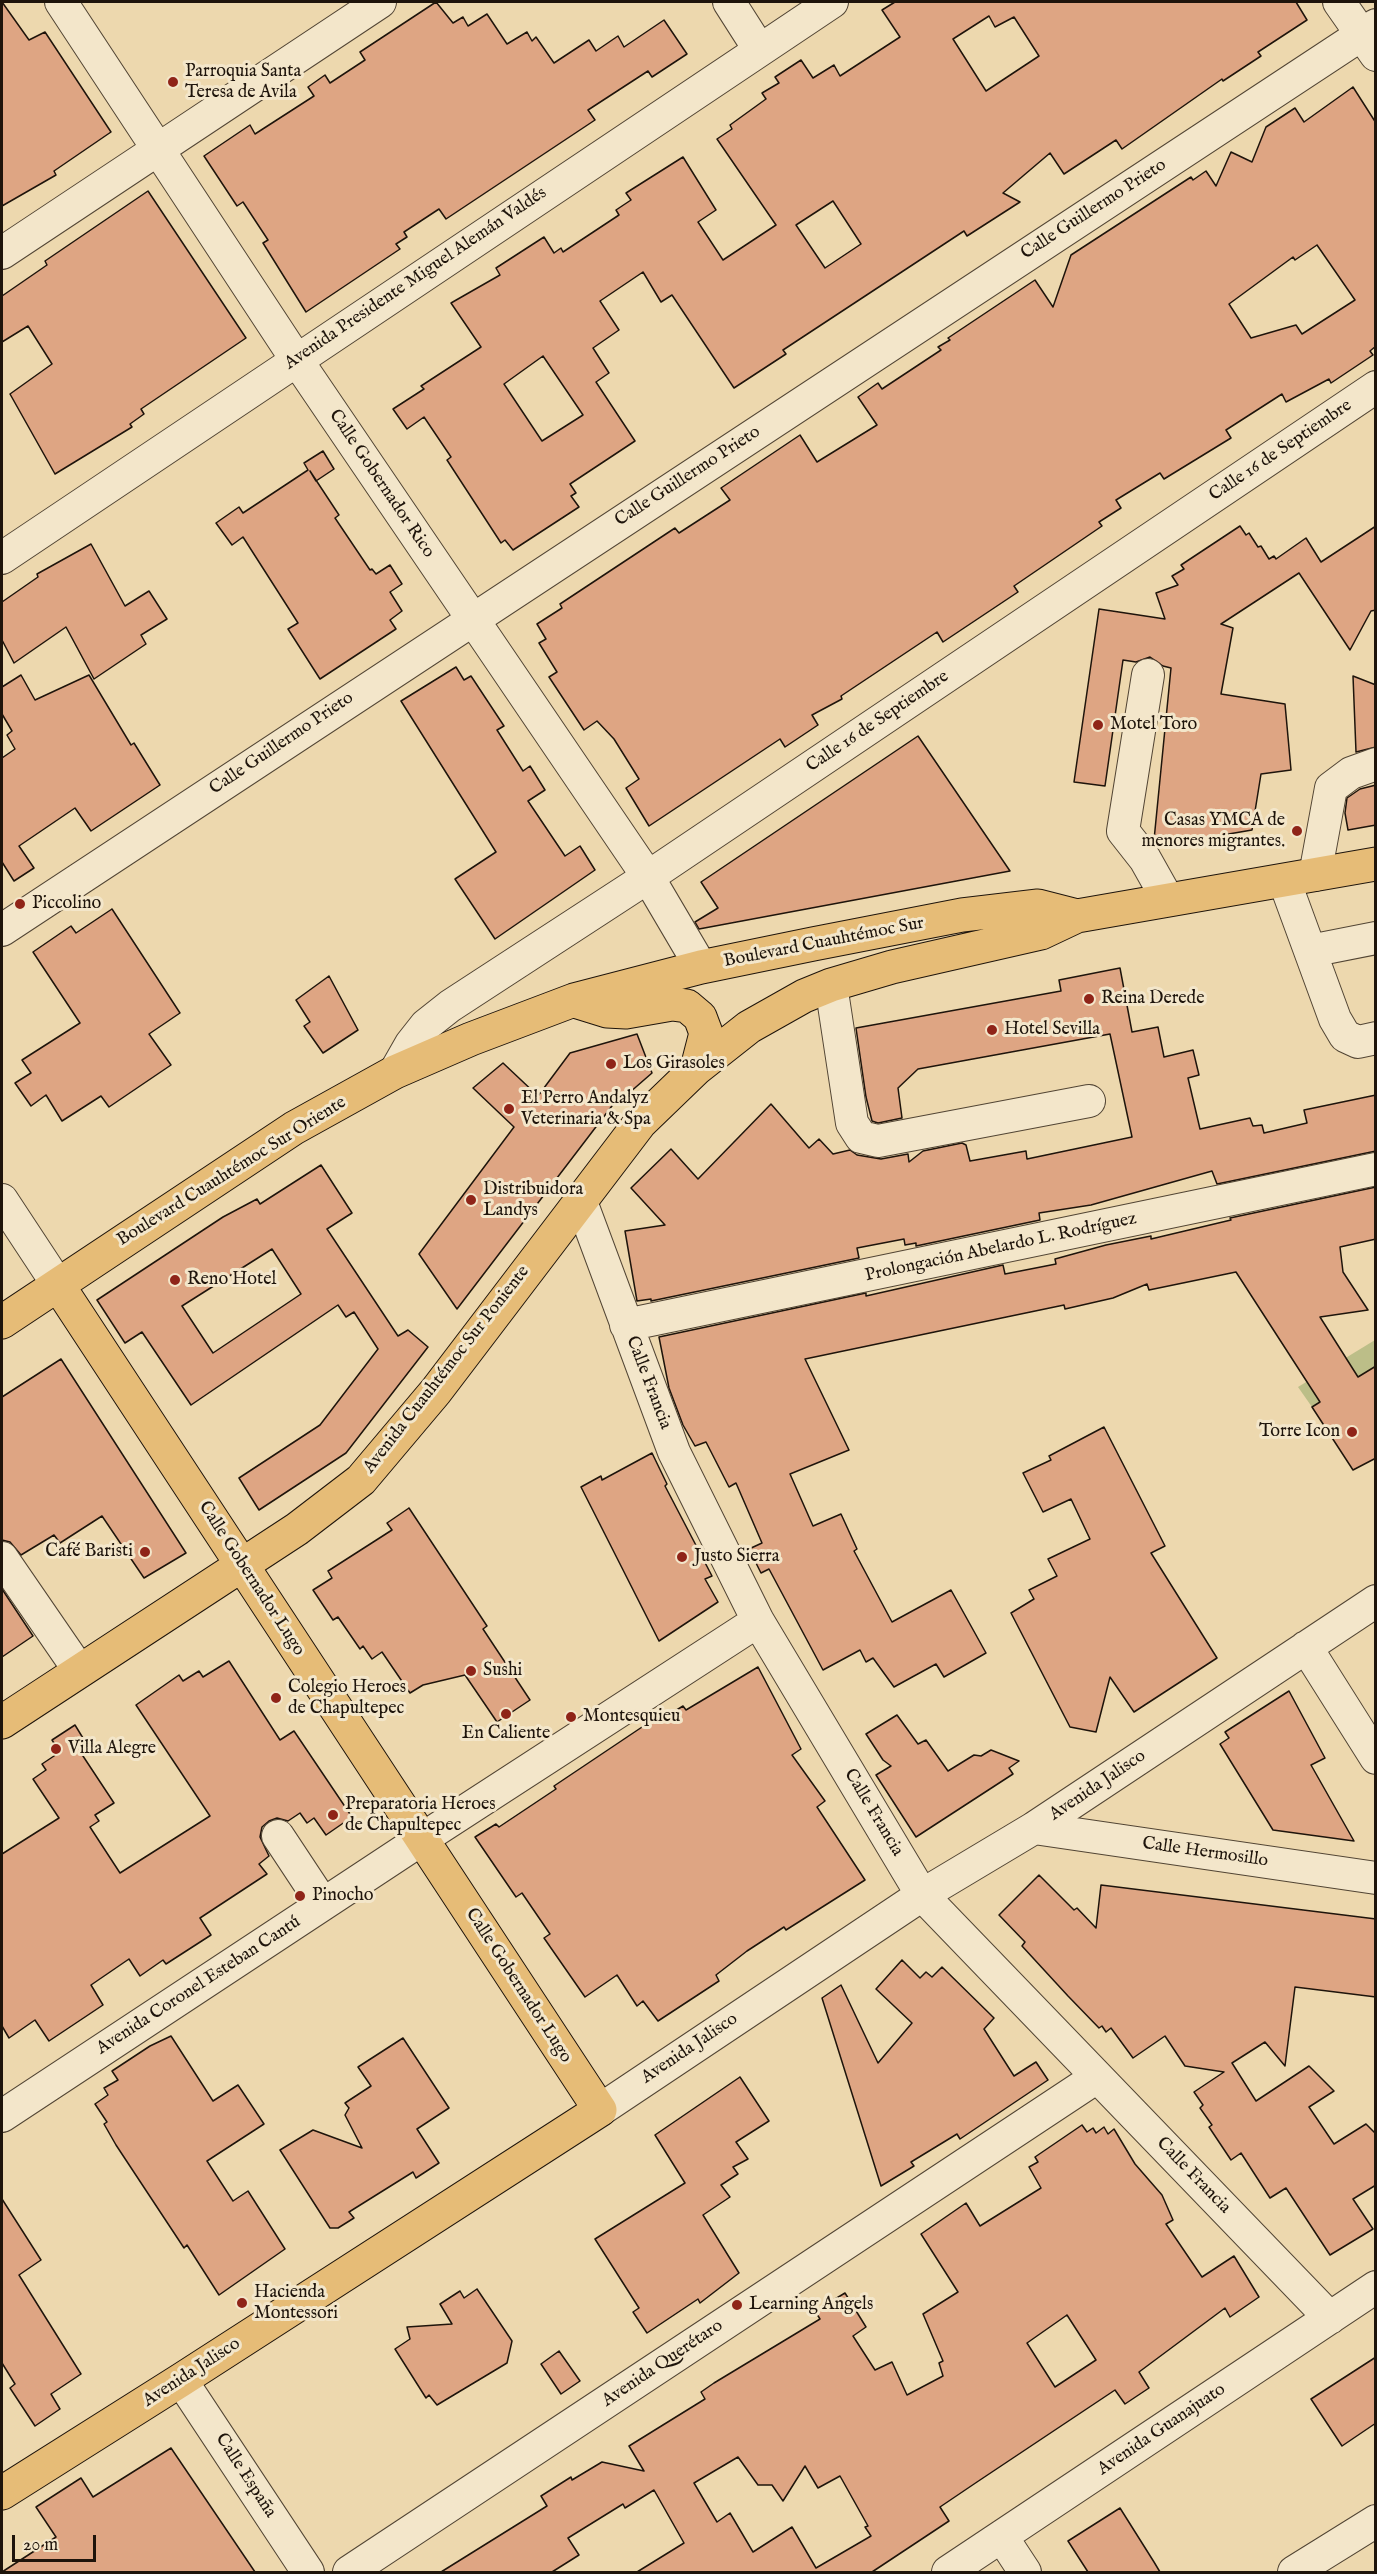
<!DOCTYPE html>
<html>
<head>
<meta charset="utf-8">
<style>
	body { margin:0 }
	#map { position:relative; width:1377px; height:2574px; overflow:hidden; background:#edd8ae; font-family:"IM FELL English",serif }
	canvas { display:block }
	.frame { position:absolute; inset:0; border:3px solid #1e140b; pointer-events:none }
	.scale { position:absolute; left:12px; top:2535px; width:84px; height:27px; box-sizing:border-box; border:3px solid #1e140b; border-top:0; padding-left:8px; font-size:18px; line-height:21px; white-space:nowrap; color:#1e140b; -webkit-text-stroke:4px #f3e6ca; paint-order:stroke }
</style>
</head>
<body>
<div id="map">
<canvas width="1377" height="2574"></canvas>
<div class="frame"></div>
<div class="scale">20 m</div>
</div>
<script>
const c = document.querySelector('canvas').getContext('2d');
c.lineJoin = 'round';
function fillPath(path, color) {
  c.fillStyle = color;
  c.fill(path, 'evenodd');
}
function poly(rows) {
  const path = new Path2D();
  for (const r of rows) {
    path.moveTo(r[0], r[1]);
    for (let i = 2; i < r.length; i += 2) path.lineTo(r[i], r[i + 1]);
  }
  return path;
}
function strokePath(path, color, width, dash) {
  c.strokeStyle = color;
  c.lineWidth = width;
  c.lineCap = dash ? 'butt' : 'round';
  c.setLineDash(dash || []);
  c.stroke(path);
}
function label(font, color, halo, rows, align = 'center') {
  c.font = font + ' "IM FELL English",serif';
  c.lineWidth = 6;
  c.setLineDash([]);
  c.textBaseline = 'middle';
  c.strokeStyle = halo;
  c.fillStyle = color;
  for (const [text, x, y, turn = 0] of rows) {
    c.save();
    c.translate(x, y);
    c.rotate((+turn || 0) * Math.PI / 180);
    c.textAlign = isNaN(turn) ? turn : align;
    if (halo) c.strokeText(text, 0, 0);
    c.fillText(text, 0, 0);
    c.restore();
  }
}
fillPath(poly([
	[1375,1340,1375,1366,1312,1407,1298,1387]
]), '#bcbe88');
const building = poly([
	[2,2,29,40,45,32,111,132,54,171,56,175,2,206,2,2],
	[436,2,453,23,463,17,468,26,487,14,507,44,527,32,532,41,536,37,554,63,589,40,596,51,618,36,624,47,664,20,687,54,652,77,648,71,588,110,595,120,446,219,439,209,404,232,407,237,396,244,400,249,306,312,263,243,268,240,243,202,237,206,204,156,250,125,255,134,314,96,308,87,325,75,330,83,365,60,360,52,436,2],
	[895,2,1296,2,1307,20,1258,52,1261,56,1223,81,1222,79,1122,149,1116,140,1064,174,1050,153,1003,193,1020,202,967,236,964,231,783,350,786,354,734,388,672,295,661,302,643,272,600,301,619,330,593,348,609,373,596,382,635,441,570,484,576,493,571,496,579,507,513,550,505,540,501,543,447,460,451,457,424,417,407,429,393,409,424,389,421,386,481,347,451,303,500,275,496,268,544,237,554,253,561,248,563,252,619,215,616,210,631,200,626,193,683,157,716,210,698,222,723,260,776,225,717,139,732,129,730,125,766,99,762,93,779,83,775,77,801,60,813,78,834,65,840,76,900,37,882,10,895,2],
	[989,16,995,27,1014,17,1039,56,986,91,953,39,989,16],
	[833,201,861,244,825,268,796,225,833,201],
	[543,356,583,415,542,441,504,384,543,356],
	[1353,87,1376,123,1376,346,1370,351,1373,355,1331,383,1329,379,1286,402,1282,394,1226,430,1231,438,1164,479,1160,473,1116,500,1121,508,1099,522,1102,526,1014,586,1018,592,943,642,937,632,841,696,842,699,812,715,818,725,785,747,780,739,649,826,626,788,639,779,614,739,597,721,584,730,549,677,557,672,539,643,546,639,537,624,562,608,560,604,675,528,679,533,730,500,721,488,800,435,817,462,877,425,858,397,878,383,882,389,941,350,938,347,950,340,948,338,1035,280,1053,307,1071,255,1191,177,1193,180,1206,171,1216,186,1231,152,1252,162,1266,127,1295,108,1304,122,1353,87],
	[1317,245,1355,300,1302,334,1296,325,1251,338,1229,304,1293,257,1295,260,1317,245],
	[148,191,246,338,141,409,144,414,130,424,132,427,55,474,10,394,52,364,28,326,2,342,2,296,47,265,45,261,148,191],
	[323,451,334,469,316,481,310,471,339,515,335,518,370,570,372,569,376,574,390,565,402,584,390,592,402,611,390,620,396,629,320,679,288,629,298,623,243,537,232,545,216,523,239,507,243,513,308,470,304,463,323,451],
	[1240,526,1246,535,1249,533,1258,547,1261,546,1269,559,1274,556,1276,559,1306,538,1321,562,1376,526,1376,610,1371,611,1350,650,1299,573,1221,624,1233,628,1221,694,1285,704,1291,770,1261,774,1252,830,1176,843,1154,840,1171,668,1163,666,1150,657,1136,662,1123,660,1105,786,1074,782,1099,609,1165,619,1156,593,1178,585,1172,576,1184,569,1181,565,1240,526],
	[91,544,125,606,149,591,167,619,141,635,146,644,94,679,66,627,14,663,2,640,2,602,38,577,37,574,91,544],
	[456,667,464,680,471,676,504,726,497,730,523,771,530,766,545,790,528,801,565,856,580,846,595,870,495,939,455,879,496,852,401,701,456,667],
	[21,675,35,700,89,675,131,745,134,743,160,785,91,831,75,808,19,846,34,868,14,881,2,862,2,758,15,749,7,735,12,731,2,714,2,687,21,675],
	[1353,676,1376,685,1376,747,1356,752,1353,676],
	[918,736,1010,871,699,929,695,922,718,908,701,882,918,736],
	[1376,785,1376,825,1348,830,1345,813,1347,798,1360,789,1376,785],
	[112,909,180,1013,149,1034,171,1065,109,1107,101,1096,62,1121,46,1095,31,1106,15,1083,31,1073,22,1060,80,1023,33,952,71,926,76,933,112,909],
	[1120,968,1132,1032,1158,1027,1164,1057,1193,1050,1199,1075,1188,1078,1200,1129,1250,1118,1253,1126,1262,1125,1264,1133,1307,1123,1304,1110,1376,1095,1376,1151,1217,1184,1212,1171,1091,1205,1039,1213,1040,1220,916,1246,916,1243,905,1245,904,1239,857,1248,859,1258,651,1301,651,1299,637,1301,625,1231,665,1225,631,1188,671,1149,698,1179,771,1104,809,1148,819,1139,833,1154,850,1150,857,1155,881,1159,908,1154,909,1162,923,1151,962,1143,966,1145,970,1161,1026,1151,1027,1159,1132,1137,1110,1034,918,1069,898,1088,902,1118,878,1123,872,1121,866,1097,856,1028,1061,991,1059,980,1120,968],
	[329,976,358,1030,323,1053,304,1026,310,1022,296,1000,329,976],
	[637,1034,652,1073,621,1100,618,1098,457,1309,419,1254,514,1127,473,1088,503,1063,538,1096,570,1053,637,1034],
	[321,1165,352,1213,327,1229,398,1336,408,1330,428,1347,346,1453,259,1510,239,1478,320,1425,378,1349,354,1312,346,1317,338,1305,191,1405,142,1332,125,1343,97,1300,223,1217,257,1199,260,1204,321,1165],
	[272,1249,301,1294,213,1353,182,1306,272,1249],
	[1376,1187,1376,1239,1340,1247,1343,1272,1368,1310,1320,1317,1358,1377,1376,1366,1376,1458,1353,1470,1312,1407,1320,1402,1236,1272,1149,1290,1147,1284,1113,1298,1065,1309,1064,1305,805,1359,849,1450,790,1474,813,1526,841,1514,857,1549,854,1551,892,1622,951,1590,986,1653,944,1677,936,1664,894,1687,873,1658,866,1662,860,1650,823,1670,769,1569,761,1573,749,1549,762,1543,736,1483,729,1487,706,1442,695,1446,683,1425,669,1388,659,1337,866,1293,866,1296,1003,1265,1005,1274,1056,1264,1055,1259,1106,1245,1151,1236,1151,1239,1231,1220,1230,1218,1376,1187],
	[61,1359,186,1553,144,1578,102,1516,60,1543,54,1535,21,1555,10,1542,2,1540,2,1397,61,1359],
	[1104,1427,1165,1546,1151,1553,1217,1658,1134,1712,1110,1677,1096,1732,1070,1727,1011,1613,1034,1599,1029,1590,1057,1576,1048,1559,1090,1539,1071,1499,1043,1512,1023,1473,1051,1460,1049,1456,1104,1427],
	[652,1453,667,1484,665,1486,712,1576,705,1579,718,1602,659,1641,581,1487,601,1476,602,1480,652,1453],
	[409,1508,487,1626,483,1629,530,1700,497,1722,465,1675,423,1685,410,1693,382,1652,372,1659,363,1646,360,1649,338,1617,333,1620,313,1590,332,1578,328,1571,392,1530,387,1523,409,1508],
	[2,1589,33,1636,2,1657,2,1589],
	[229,1661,280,1740,294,1731,352,1817,326,1835,314,1818,307,1823,300,1813,288,1821,277,1818,269,1821,262,1827,260,1837,269,1856,259,1864,267,1874,200,1918,211,1935,166,1964,163,1960,140,1976,129,1959,91,1985,103,2005,49,2041,35,2020,9,2038,2,2026,2,1854,59,1818,33,1779,46,1770,42,1764,60,1752,52,1740,75,1725,89,1748,81,1753,114,1803,95,1815,99,1821,90,1827,120,1873,210,1816,136,1705,179,1675,183,1681,199,1671,203,1677,229,1661],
	[758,1667,801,1749,792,1755,825,1801,817,1807,865,1880,786,1930,784,1927,747,1951,716,1975,719,1981,658,2021,643,2001,637,2006,617,1975,585,1997,544,1938,550,1934,522,1893,516,1897,475,1837,496,1824,499,1827,556,1789,554,1786,657,1717,659,1721,683,1706,686,1710,758,1667],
	[1289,1691,1325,1758,1311,1765,1354,1841,1273,1830,1220,1744,1229,1738,1225,1732,1289,1691],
	[897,1715,918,1744,926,1740,948,1771,974,1755,981,1756,991,1750,1019,1761,1009,1768,1013,1774,916,1837,876,1775,891,1766,883,1760,866,1734,897,1715],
	[1039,1875,1074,1910,1077,1908,1096,1928,1101,1885,1376,1919,1376,1997,1295,1987,1285,2066,1265,2042,1232,2063,1256,2101,1309,2066,1334,2091,1309,2107,1334,2144,1366,2124,1376,2134,1376,2185,1353,2199,1373,2229,1330,2255,1286,2188,1270,2198,1241,2153,1231,2160,1209,2127,1212,2125,1200,2108,1203,2105,1194,2092,1224,2072,1185,2066,1165,2036,1133,2058,1111,2028,1106,2032,1102,2026,1099,2028,1068,1996,1022,1946,1025,1942,999,1915,1039,1875],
	[902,1960,920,1978,926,1972,932,1977,942,1967,994,2018,984,2029,1014,2076,1036,2062,1048,2080,960,2139,957,2134,911,2162,914,2166,881,2186,822,1998,841,1985,878,2063,912,2023,876,1989,902,1960],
	[171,2036,213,2101,238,2085,264,2124,207,2161,233,2201,248,2191,285,2249,219,2295,187,2245,184,2248,116,2145,104,2124,107,2122,95,2104,108,2095,104,2088,118,2080,112,2071,150,2046,171,2036],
	[403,2038,449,2108,417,2129,439,2163,416,2178,413,2172,349,2212,354,2218,338,2228,330,2228,280,2150,313,2130,362,2148,345,2115,349,2108,345,2103,371,2086,358,2067,403,2038],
	[740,2077,769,2121,736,2142,748,2159,733,2167,738,2174,721,2185,730,2197,703,2215,739,2273,700,2303,698,2299,647,2333,633,2312,639,2308,595,2239,685,2183,655,2135,740,2077],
	[1082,2125,1087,2132,1093,2128,1096,2133,1104,2127,1108,2134,1114,2129,1135,2164,1162,2195,1173,2220,1166,2224,1202,2277,1234,2256,1259,2297,1230,2317,1225,2308,1139,2372,1149,2388,1125,2404,1115,2390,977,2482,940,2507,949,2521,872,2572,637,2572,684,2543,654,2490,625,2508,623,2504,568,2538,579,2555,552,2572,441,2572,547,2506,541,2496,571,2477,572,2480,602,2462,644,2471,629,2446,705,2399,701,2392,714,2383,820,2319,815,2311,845,2293,866,2327,853,2336,875,2370,892,2362,907,2395,943,2376,939,2363,943,2361,923,2314,958,2292,921,2234,966,2203,980,2226,1041,2188,1029,2167,1038,2162,1035,2157,1082,2125],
	[1067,2315,1096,2360,1055,2387,1027,2343,1067,2315],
	[738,2457,758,2485,772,2485,783,2501,805,2466,818,2488,840,2476,868,2526,865,2527,871,2536,816,2568,792,2527,753,2552,730,2513,717,2522,694,2483,738,2457],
	[2,2199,41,2260,19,2275,81,2374,51,2394,60,2409,35,2426,10,2388,15,2384,2,2363,2,2199],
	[477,2289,512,2341,507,2363,437,2405,429,2395,426,2398,395,2349,410,2339,407,2327,452,2324,440,2304,460,2291,464,2298,477,2289],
	[559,2351,580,2381,561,2394,541,2364,559,2351],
	[1376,2357,1376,2423,1342,2446,1311,2399,1376,2357],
	[171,2448,255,2572,2,2572,56,2537,36,2507,81,2478,93,2497,171,2448],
	[1120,2508,1154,2562,1160,2572,1088,2572,1068,2541,1120,2508]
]);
fillPath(building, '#dea583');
strokePath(building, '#1e140b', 1.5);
const minor = poly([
	[61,2,296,359,648,877,701,967],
	[729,2,759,49],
	[1339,2,1376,55],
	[2,253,380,2],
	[2,558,832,2],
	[1148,675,1123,831,1145,859,1168,900],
	[1315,875,1331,788,1351,773,1376,764],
	[1284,880,1335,1019,1345,1036,1358,1042,1376,1038],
	[2,930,1376,25],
	[1310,951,1376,938],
	[831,985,852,1123,861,1137,878,1141,1089,1101],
	[395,1072,411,1044,426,1025,450,1006,648,877,1376,387],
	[580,1199,674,1452,758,1621,922,1895,1330,2318],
	[2,1200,58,1285],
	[626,1325,1376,1169],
	[2,1558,79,1670],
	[1306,1647,1376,1758],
	[1034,1828,1376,1878],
	[278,1836,323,1904],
	[600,2110,922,1895,1034,1828,1376,1601],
	[2,2116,422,1839,758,1621],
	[181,2380,308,2572],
	[1002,2537,1025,2572],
	[349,2572,1097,2077],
	[948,2572,1376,2287],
	[1294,2572,1376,2521]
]);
const major = poly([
	[578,1002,607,1011,626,1012,672,1004,687,1006,700,1017,706,1033,697,1068],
	[2,1322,294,1128,395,1072,471,1039,574,1000,701,967,813,944,962,915,1038,906,1077,916],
	[2,1722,297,1529,361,1480,436,1391,640,1123,697,1068,749,1027,804,996,831,985,892,967,1041,933,1077,916,1376,864],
	[2,2493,181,2380,600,2110,58,1285]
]);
strokePath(minor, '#524534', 34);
strokePath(major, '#1e140b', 35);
strokePath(minor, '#f3e6ca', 32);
strokePath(major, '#e6bc77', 33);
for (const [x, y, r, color] of [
	[173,82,6,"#8f2418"],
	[1098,725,6,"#8f2418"],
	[1297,831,6,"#8f2418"],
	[20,904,6,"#8f2418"],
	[1089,999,6,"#8f2418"],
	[992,1030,6,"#8f2418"],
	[611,1064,6,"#8f2418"],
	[509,1109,6,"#8f2418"],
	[471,1200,6,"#8f2418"],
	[175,1280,6,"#8f2418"],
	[1352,1432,6,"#8f2418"],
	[145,1552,6,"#8f2418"],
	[682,1557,6,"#8f2418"],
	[471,1671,6,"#8f2418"],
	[276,1698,6,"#8f2418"],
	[506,1714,6,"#8f2418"],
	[571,1717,6,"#8f2418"],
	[56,1749,6,"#8f2418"],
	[333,1815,6,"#8f2418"],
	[300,1896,6,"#8f2418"],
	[242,2303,6,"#8f2418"],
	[737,2305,6,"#8f2418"]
]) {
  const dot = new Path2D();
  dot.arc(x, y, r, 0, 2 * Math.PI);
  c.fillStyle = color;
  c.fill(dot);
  strokePath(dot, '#f3e6ca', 2);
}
label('18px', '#1e140b', '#f3e6ca', [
	["Parroquia Santa",185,72],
	["Teresa de Avila",185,93],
	["Motel Toro",1110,725],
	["Casas YMCA de",1285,821,"right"],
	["menores migrantes.",1285,842,"right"],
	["Piccolino",32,904],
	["Reina Derede",1101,999],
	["Hotel Sevilla",1004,1030],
	["Los Girasoles",623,1064],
	["El Perro Andalyz",521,1099],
	["Veterinaria & Spa",521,1120],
	["Distribuidora",483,1190],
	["Landys",483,1211],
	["Reno Hotel",187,1280],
	["Torre Icon",1340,1432,"right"],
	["Café Baristi",133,1552,"right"],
	["Justo Sierra",694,1557],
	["Sushi",483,1671],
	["Colegio Heroes",288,1688],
	["de Chapultepec",288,1709],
	["Montesquieu",583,1717],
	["En Caliente",506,1734,"center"],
	["Villa Alegre",68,1749],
	["Preparatoria Heroes",345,1805],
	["de Chapultepec",345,1826],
	["Pinocho",312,1896],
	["Hacienda",254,2293],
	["Montessori",254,2314],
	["Learning Angels",749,2305]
], 'left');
label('18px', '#1e140b', '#f3e6ca', [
	["Calle Guillermo Prieto",1094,210,-33],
	["Avenida Presidente Miguel Alemán Valdés",416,279,-34],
	["Calle 16 de Septiembre",1281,451,-34],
	["Calle Guillermo Prieto",688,477,-33],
	["Calle Gobernador Rico",381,484,56],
	["Calle 16 de Septiembre",878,722,-34],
	["Calle Guillermo Prieto",282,744,-34],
	["Boulevard Cuauhtémoc Sur",824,943,-11],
	["Boulevard Cuauhtémoc Sur Oriente",232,1172,-32],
	["Prolongación Abelardo L. Rodríguez",1001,1248,-12],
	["Avenida Cuauhtémoc Sur Poniente",447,1370,-52],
	["Calle Francia",648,1383,69],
	["Calle Gobernador Lugo",251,1579,57],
	["Avenida Jalisco",1098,1786,-34],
	["Calle Francia",873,1813,59],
	["Calle Hermosillo",1205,1853,8],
	["Avenida Coronel Esteban Cantú",199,1986,-33],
	["Calle Gobernador Lugo",518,1986,57],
	["Avenida Jalisco",690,2049,-34],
	["Calle Francia",1193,2176,46],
	["Avenida Querétaro",663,2364,-34],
	["Avenida Jalisco",192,2373,-33],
	["Avenida Guanajuato",1162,2430,-34],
	["Calle España",245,2476,57]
]);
</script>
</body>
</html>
